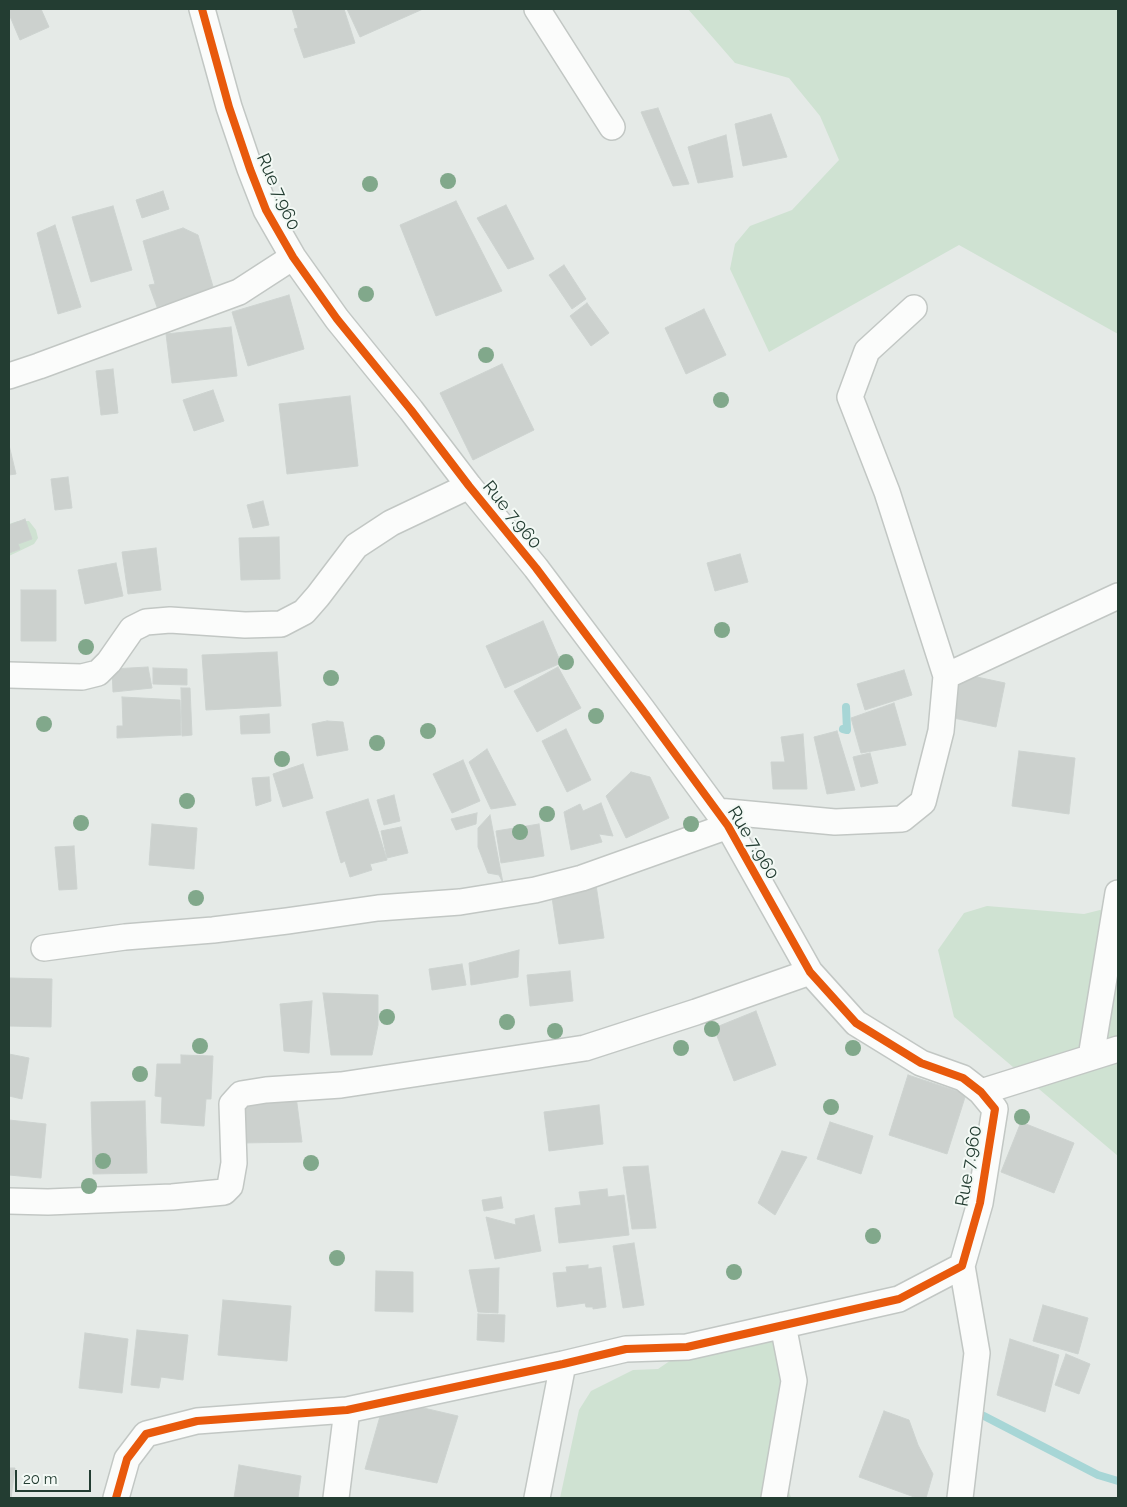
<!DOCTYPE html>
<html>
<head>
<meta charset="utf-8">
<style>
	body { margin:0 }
	#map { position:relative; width:1127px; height:1507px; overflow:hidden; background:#e5eae7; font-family:Raleway,sans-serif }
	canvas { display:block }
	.frame { position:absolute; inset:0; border:10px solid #233d32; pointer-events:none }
	.scale { position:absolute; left:15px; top:1470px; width:76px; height:22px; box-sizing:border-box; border:2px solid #233d32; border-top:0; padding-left:6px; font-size:15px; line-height:18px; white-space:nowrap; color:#233d32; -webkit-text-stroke:4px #f3f9f5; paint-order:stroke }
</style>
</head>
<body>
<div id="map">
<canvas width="1127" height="1507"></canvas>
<div class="frame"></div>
<div class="scale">20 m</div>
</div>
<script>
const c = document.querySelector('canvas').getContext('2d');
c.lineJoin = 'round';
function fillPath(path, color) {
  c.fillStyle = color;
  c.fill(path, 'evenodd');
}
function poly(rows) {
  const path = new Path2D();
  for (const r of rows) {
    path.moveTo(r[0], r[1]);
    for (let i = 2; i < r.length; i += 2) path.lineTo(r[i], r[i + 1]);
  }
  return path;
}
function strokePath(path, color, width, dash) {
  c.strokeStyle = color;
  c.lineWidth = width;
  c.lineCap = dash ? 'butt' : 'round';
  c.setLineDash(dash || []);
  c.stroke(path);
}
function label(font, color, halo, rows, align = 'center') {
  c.font = font + ' Raleway,sans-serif';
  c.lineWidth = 4;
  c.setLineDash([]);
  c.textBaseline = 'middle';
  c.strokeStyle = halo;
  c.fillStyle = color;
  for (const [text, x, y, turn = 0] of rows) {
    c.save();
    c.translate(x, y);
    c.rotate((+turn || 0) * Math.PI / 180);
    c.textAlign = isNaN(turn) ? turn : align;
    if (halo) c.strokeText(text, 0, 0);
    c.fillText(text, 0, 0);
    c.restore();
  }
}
fillPath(poly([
	[688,9,1118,9,1118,334,959,245,769,352,730,269,735,244,750,226,792,210,839,160,820,116,789,78,735,63],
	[18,521,29,521,36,530,38,538,34,544,9,556,9,524],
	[1118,900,1118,1156,954,1017,938,950,964,913,987,906,1084,914,1108,908],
	[779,1324,793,1344,773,1434,791,1498,560,1498,579,1410,591,1391,633,1370,658,1369,689,1348]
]), '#cfe2d2');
strokePath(poly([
	[843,729,847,730,846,707],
	[984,1416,1098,1475,1118,1481]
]), '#a7d6d6', 8);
const building = poly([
	[9,9,41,9,49,27,20,40,9,14,9,9],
	[292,9,344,9,355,43,304,58,294,29,298,28,292,9],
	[347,9,423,9,360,37,347,9],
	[658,108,689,184,673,186,641,112,658,108],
	[771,114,787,157,743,166,735,124,771,114],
	[726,135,733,177,698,183,688,147,726,135],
	[163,191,169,209,142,218,136,200,163,191],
	[456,201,502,291,436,316,400,225,456,201],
	[506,205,534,259,508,269,477,218,506,205],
	[113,206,132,270,91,282,72,217,113,206],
	[55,225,81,307,58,314,37,233,55,225],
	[183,228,198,235,214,290,157,307,149,285,155,284,143,241,183,228],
	[564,265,586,299,572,309,549,275,564,265],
	[289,295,304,349,248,366,232,312,289,295],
	[587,303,609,333,591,346,570,316,587,303],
	[704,309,726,355,686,374,665,328,704,309],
	[231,327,237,376,172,383,166,334,231,327],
	[502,364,534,430,473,460,440,393,502,364],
	[113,369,118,413,101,415,96,371,113,369],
	[213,390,224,421,194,431,183,400,213,390],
	[350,396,358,466,287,474,279,404,350,396],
	[9,445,16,474,9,475,9,445],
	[68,477,72,508,55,510,51,479,68,477],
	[263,501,269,525,253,528,247,505,263,501],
	[25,519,32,539,18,544,20,549,9,553,9,525,25,519],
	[279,537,280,579,241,580,239,538,279,537],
	[156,548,161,590,128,594,122,552,156,548],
	[740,554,748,582,715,591,707,563,740,554],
	[116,563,123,596,85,604,78,570,116,563],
	[21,590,56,590,56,641,21,641,21,590],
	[543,621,561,663,505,688,486,646,543,621],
	[277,652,281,706,206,710,202,655,277,652],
	[148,667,152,688,113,692,112,669,148,667],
	[558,667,581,708,537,732,514,691,558,667],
	[153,668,187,669,187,685,153,684,153,668],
	[904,670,912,695,865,710,857,684,904,670],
	[958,673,1005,683,996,727,949,717,958,673],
	[181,688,190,688,192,735,182,736,181,688],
	[122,697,180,700,181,735,117,738,117,726,123,726,122,697],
	[894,703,906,745,861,753,851,718,894,703],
	[269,714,270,733,241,734,240,716,269,714],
	[327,721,343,722,348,750,317,756,312,724,327,721],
	[566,729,591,780,567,792,542,741,566,729],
	[837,731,855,790,827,794,814,737,837,731],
	[803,734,807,789,773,789,771,762,785,762,781,737,803,734],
	[487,749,516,805,491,809,469,762,487,749],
	[1019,751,1075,758,1069,814,1012,806,1019,751],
	[870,753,878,783,861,787,853,757,870,753],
	[463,760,480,801,452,813,433,774,463,760],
	[303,764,313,798,283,807,273,774,303,764],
	[631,772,650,777,669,818,626,838,606,796,631,772],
	[269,777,271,801,256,806,252,778,269,777],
	[394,795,400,821,384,825,377,800,394,795],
	[368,799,387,860,370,864,372,870,350,877,345,861,341,863,326,812,368,799],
	[601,803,613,836,599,834,602,842,571,850,564,812,580,804,583,811,601,803],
	[477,813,476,824,456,830,451,819,477,813],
	[490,815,503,883,499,875,488,873,478,847,478,828,490,815],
	[152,824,197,828,194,869,149,865,152,824],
	[539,824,544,856,501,863,496,831,539,824],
	[401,827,408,853,387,858,381,831,401,827],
	[74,846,77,889,59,890,55,847,74,846],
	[596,885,604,938,559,944,551,891,596,885],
	[519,950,518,977,471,985,469,963,519,950],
	[462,964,466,985,432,990,429,969,462,964],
	[570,971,573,1001,530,1006,527,975,570,971],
	[9,978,52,979,51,1027,9,1026,9,978],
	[323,993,378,995,378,1025,372,1055,331,1055,323,993],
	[312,1001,309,1053,284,1051,280,1004,312,1001],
	[756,1011,776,1065,734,1081,714,1028,756,1011],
	[9,1054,29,1058,22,1099,9,1096,9,1054],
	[181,1055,213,1056,211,1099,206,1099,204,1126,161,1123,162,1097,155,1096,157,1064,181,1064,181,1055],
	[908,1075,966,1094,947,1154,889,1135,908,1075],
	[296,1096,302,1142,240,1143,245,1101,296,1096],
	[145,1101,147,1173,93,1174,91,1102,145,1101],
	[599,1105,603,1144,549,1151,544,1112,599,1105],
	[9,1120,46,1124,41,1178,9,1175,9,1120],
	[830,1122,873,1136,861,1174,817,1159,830,1122],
	[1021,1122,1074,1143,1054,1193,1001,1172,1021,1122],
	[782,1151,807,1157,775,1215,758,1203,782,1151],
	[648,1166,656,1228,632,1229,623,1167,648,1166],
	[607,1189,608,1197,624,1195,629,1235,559,1243,555,1208,581,1205,579,1192,607,1189],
	[501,1197,503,1208,484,1211,482,1200,501,1197],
	[534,1215,541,1251,495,1259,486,1217,516,1225,515,1219,534,1215],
	[634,1243,644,1305,623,1308,613,1246,634,1243],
	[588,1265,588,1269,601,1267,606,1307,593,1309,593,1307,586,1307,585,1303,557,1307,553,1273,567,1272,566,1267,588,1265],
	[499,1268,498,1313,478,1312,469,1270,499,1268],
	[376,1271,413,1272,413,1312,375,1311,376,1271],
	[223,1300,291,1306,287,1361,218,1355,223,1300],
	[1043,1305,1088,1318,1078,1354,1033,1341,1043,1305],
	[478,1314,505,1315,504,1342,477,1340,478,1314],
	[137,1330,188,1335,183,1380,161,1377,159,1388,131,1385,137,1330],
	[85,1333,128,1339,122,1393,79,1388,85,1333],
	[1010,1339,1059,1355,1045,1412,997,1395,1010,1339],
	[1066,1354,1090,1364,1079,1394,1055,1385,1066,1354],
	[385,1399,458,1416,437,1483,365,1469,385,1399],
	[884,1411,909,1420,918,1445,933,1474,926,1498,917,1498,859,1477,884,1411],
	[239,1465,301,1476,298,1498,234,1498,239,1465],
	[9,1468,15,1468,11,1498,9,1498,9,1468]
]);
fillPath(building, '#ccd1ce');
strokePath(building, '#cdd3d0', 1);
const minor = poly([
	[537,9,612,127],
	[9,376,39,366,239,292,293,257],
	[9,675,82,677,98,673,109,662,132,629,146,622,170,620,245,625,281,624,304,612,318,596,356,546,391,523,469,486],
	[946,676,1118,596],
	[717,811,835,822,902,819,923,802,941,731,946,676,887,492,850,397,867,351,914,308],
	[44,948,125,937,213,930,287,921,378,908,460,902,535,890,582,878,728,826],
	[1091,1057,1118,893],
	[981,1092,1118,1049],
	[9,1201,48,1202,172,1197,224,1192,230,1186,234,1163,232,1104,241,1094,266,1090,341,1085,585,1048,696,1012,810,972],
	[116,1498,127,1459,146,1434,197,1421,347,1410,563,1364,626,1349,687,1347,899,1299,962,1266,980,1203,995,1109,981,1092,963,1078,921,1063,856,1023,810,972,728,826,642,709,536,568,469,486,411,410,337,319,293,257,266,210,250,169,229,107,202,9],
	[336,1498,347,1410],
	[537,1498,563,1364],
	[774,1498,794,1381,783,1325],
	[960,1498,977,1353,962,1266]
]);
strokePath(minor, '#c2c7c4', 28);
strokePath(minor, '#fbfcfb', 25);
strokePath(poly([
	[116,1498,127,1459,146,1434,197,1421,347,1410,563,1364,626,1349,687,1347,899,1299,962,1266,980,1203,995,1109,981,1092,963,1078,921,1063,856,1023,810,972,728,826,642,709,536,568,469,486,411,410,337,319,293,257,266,210,250,169,229,107,202,9]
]), '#e8590c', 8);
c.fillStyle = '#81a88b';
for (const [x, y] of [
	[448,181],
	[370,184],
	[366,294],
	[486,355],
	[721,400],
	[722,630],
	[86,647],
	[566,662],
	[331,678],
	[596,716],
	[44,724],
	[428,731],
	[377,743],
	[282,759],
	[187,801],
	[547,814],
	[81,823],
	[691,824],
	[520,832],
	[196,898],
	[387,1017],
	[507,1022],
	[712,1029],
	[555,1031],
	[200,1046],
	[681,1048],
	[853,1048],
	[140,1074],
	[831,1107],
	[1022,1117],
	[103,1161],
	[311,1163],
	[89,1186],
	[873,1236],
	[337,1258],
	[734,1272]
]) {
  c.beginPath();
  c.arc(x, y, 8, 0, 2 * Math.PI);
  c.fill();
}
label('18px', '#233d32', '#f3f9f5', [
	["Rue 7.960",278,192,66],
	["Rue 7.960",512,515,51],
	["Rue 7.960",753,843,59],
	["Rue 7.960",969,1166,-80]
]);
</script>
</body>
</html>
